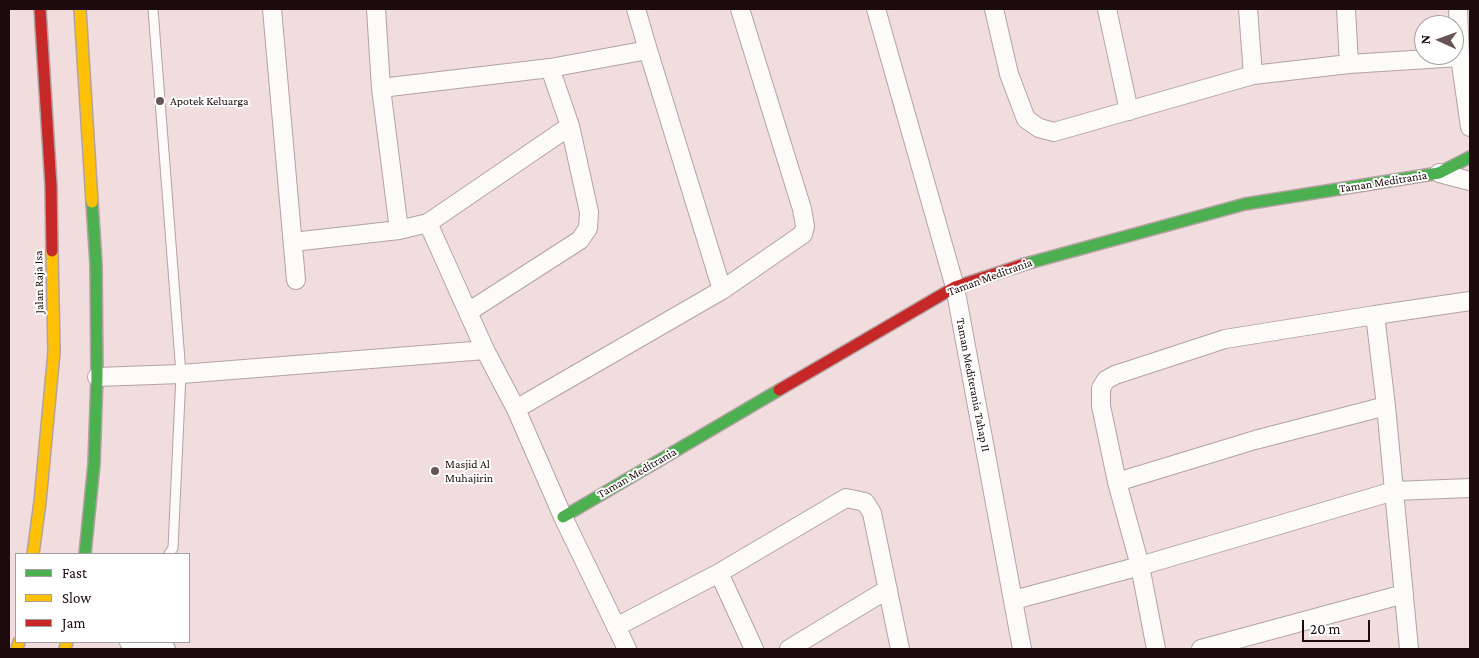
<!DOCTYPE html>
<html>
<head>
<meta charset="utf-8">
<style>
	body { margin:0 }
	#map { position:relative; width:1479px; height:658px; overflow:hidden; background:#f1ddde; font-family:"Crimson Pro",serif }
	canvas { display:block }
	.frame { position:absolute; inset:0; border:10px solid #1d0a0c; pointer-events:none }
	.legend { position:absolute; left:15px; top:553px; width:175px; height:90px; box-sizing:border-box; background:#fff; border:1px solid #a59d9e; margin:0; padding:6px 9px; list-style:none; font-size:15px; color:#1d0a0c }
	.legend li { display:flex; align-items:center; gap:10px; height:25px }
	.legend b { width:25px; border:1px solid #a59d9e }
	.north { position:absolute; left:1414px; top:15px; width:50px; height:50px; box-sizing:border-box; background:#fff; border:1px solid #a59d9e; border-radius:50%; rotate:272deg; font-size:14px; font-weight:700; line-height:20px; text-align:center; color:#1d0a0c }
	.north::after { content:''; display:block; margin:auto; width:18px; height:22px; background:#675456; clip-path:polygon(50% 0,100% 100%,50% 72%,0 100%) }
	.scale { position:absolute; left:1302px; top:620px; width:68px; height:22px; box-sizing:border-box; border:2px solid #1d0a0c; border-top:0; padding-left:6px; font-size:15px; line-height:18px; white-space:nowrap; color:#1d0a0c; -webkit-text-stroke:4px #fff; paint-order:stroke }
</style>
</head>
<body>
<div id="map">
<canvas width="1479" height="658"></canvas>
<div class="frame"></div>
<ul class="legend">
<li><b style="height:6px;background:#4caf50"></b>Fast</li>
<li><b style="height:6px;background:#ffc107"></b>Slow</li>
<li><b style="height:6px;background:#c62828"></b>Jam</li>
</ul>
<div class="north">N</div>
<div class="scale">20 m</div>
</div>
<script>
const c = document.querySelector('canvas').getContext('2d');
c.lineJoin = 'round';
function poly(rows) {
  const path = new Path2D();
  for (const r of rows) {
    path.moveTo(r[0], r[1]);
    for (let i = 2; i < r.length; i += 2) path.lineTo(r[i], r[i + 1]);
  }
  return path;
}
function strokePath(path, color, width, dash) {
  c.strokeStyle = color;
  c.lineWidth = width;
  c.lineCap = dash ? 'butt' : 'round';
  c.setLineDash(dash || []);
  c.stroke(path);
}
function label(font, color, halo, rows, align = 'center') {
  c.font = font + ' "Crimson Pro",serif';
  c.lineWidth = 4;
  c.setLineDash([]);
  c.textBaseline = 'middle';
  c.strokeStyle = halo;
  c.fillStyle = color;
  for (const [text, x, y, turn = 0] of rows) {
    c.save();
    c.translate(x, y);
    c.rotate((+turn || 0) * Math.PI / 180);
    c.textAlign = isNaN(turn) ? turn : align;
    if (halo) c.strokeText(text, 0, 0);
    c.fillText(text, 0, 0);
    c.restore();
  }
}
const lane = poly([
	[153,9,181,374,173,548,169,554]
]);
const street = poly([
	[272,9,296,280],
	[376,9,381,88,399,230],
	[636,9,648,50,722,290],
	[876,9,955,287,1022,649],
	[994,9,1009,74,1026,119,1039,128,1054,132,1253,75,1349,64,1460,57],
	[1107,9,1129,111],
	[1248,9,1253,75],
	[1346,9,1349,64],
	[1458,9,1460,57,1470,127],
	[381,88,550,68,648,50],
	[1439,173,1470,181],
	[428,223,485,350,516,409,563,517,627,649],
	[293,242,399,230,428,223,570,126],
	[468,312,580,240,588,228,589,212,570,126,550,68],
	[1375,315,1470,301],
	[97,377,181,374,485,350],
	[516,409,722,290,803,234,805,226,802,209,740,9],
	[1117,482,1255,440,1386,406],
	[719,573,754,649],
	[1014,600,1140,566,1394,491,1470,488],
	[616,627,719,573,846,498,865,502,872,513,900,649],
	[129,642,166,649],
	[789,649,888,589],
	[1156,649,1140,566,1117,482,1101,406,1101,388,1106,380,1115,375,1225,339,1375,315,1386,406,1409,649],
	[1201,649,1404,594]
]);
const fast = poly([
	[1025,264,1245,204,1439,173,1470,157],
	[563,517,779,390],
	[85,554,94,464,97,377,96,264,92,202]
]);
const slow = poly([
	[80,9,92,202],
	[33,554,40,502,54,352,52,251],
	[17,649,19,642],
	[65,649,67,642]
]);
const jam = poly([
	[40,9,51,186,52,251],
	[779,390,955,287,1025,264]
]);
strokePath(lane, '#b4a2a3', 11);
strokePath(street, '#b4a2a3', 20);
strokePath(fast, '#b4a2a3', 14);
strokePath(slow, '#b4a2a3', 14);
strokePath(jam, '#b4a2a3', 14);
strokePath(lane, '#fdfafa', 9);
strokePath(street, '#fdfafa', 18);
strokePath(fast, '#4caf50', 11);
strokePath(slow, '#ffc107', 11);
strokePath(jam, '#c62828', 11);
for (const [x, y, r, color] of [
	[160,101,5,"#675456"],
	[435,471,5,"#675456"]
]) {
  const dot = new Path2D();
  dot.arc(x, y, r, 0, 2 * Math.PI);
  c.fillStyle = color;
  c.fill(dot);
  strokePath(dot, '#fff', 2);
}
label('12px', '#1d0a0c', '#fff', [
	["Apotek Keluarga",170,101],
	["Masjid Al",445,464],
	["Muhajirin",445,478]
], 'left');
label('12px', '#1d0a0c', '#fff', [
	["Taman Meditrania",1383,182,-9],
	["Taman Meditrania",990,277,-20],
	["Jalan Raja Isa",39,282,-91],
	["Taman Mediterania Tahap II",973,385,79],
	["Taman Meditrania",637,473,-30]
]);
</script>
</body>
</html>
